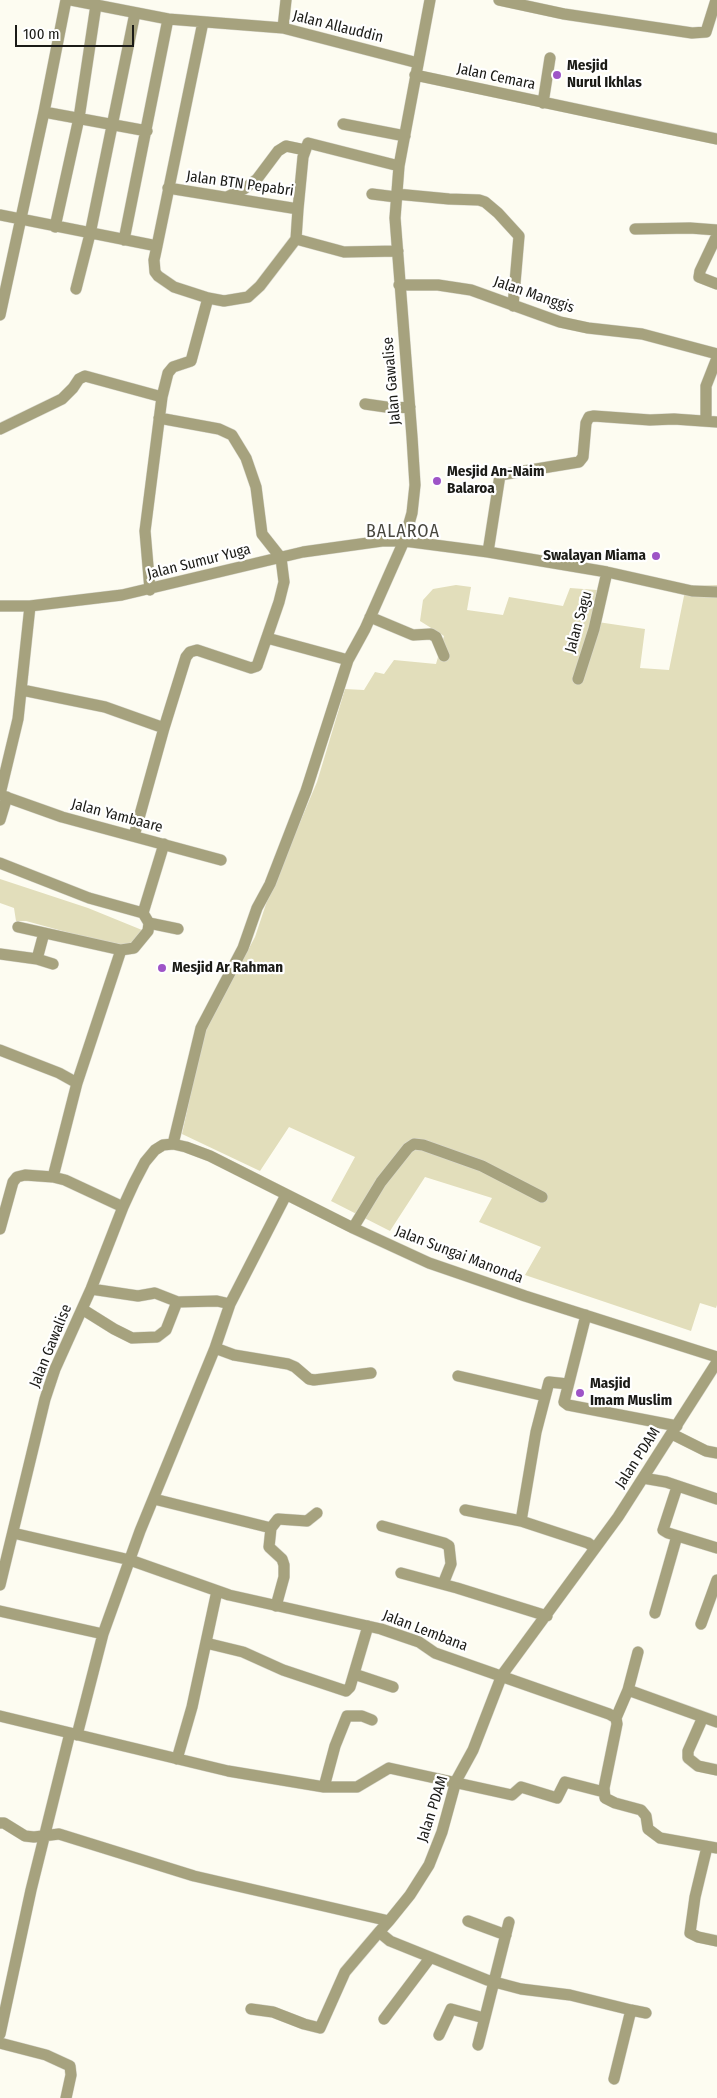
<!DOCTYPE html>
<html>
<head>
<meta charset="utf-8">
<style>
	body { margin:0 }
	#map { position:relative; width:717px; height:2098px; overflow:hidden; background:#fdfcf1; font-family:"Fira Sans Condensed",sans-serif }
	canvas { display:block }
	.scale { position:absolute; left:15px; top:25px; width:119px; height:22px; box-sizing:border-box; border:2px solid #1b1b17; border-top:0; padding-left:6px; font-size:15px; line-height:18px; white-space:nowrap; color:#1b1b17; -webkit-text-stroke:4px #fff; paint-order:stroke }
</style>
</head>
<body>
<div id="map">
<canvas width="717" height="2098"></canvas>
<div class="scale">100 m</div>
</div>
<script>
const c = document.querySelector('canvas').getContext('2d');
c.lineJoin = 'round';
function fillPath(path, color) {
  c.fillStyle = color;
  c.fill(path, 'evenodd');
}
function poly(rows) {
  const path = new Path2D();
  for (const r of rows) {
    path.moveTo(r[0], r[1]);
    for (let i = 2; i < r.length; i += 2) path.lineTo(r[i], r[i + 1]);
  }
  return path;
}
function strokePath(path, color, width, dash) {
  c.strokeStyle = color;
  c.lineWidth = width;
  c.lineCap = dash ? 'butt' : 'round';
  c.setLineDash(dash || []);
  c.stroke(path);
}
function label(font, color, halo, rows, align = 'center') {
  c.font = font + ' "Fira Sans Condensed",sans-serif';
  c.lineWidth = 4.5;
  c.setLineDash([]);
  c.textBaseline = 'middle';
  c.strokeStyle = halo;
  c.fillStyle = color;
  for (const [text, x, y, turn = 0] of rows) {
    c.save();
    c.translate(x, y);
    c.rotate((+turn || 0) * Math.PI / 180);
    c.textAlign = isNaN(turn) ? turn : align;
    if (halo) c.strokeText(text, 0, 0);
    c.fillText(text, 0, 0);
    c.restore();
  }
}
fillPath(poly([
	[456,585,471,587,467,610,503,615,509,597,563,606,570,588,597,590,591,621,645,629,640,668,669,670,686,586,717,585,717,1305,716,1308,700,1303,691,1331,525,1275,541,1247,479,1222,492,1198,425,1177,390,1231,331,1201,355,1157,289,1127,260,1171,182,1134,204,1032,255,937,268,898,317,782,345,689,364,690,375,672,384,674,394,660,436,664,444,636,420,621,423,600,433,589],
	[0,879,88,908,142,930,129,946,81,936,26,921,16,921,14,908,0,903]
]), '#e2debb');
const minor = poly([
	[71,0,168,19,283,28,418,63],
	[499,0,564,14,692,33,706,32,716,0],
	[283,28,286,0],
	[415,75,717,139],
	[543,103,550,58],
	[44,112,147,131],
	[343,124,405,136],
	[168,188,298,209,303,157,308,143,399,166],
	[372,194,396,197],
	[396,194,449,199,479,200,485,202,498,213,519,236,513,306],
	[227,197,244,189,257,179,278,151,286,146,305,150],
	[0,215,157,246,203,22],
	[55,227,79,118,96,5],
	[635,229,690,228,717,230],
	[717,235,700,271,699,277,717,284],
	[296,239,344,252,398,251],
	[124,240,168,19],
	[157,246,154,260,155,272,158,276,174,287,208,298],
	[399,285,438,285,471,290,560,322,588,328,642,334,717,354],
	[76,289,90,234,135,13],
	[0,315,44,112,66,0],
	[365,404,393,408,410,407],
	[159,418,219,429,232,435,246,458,256,487,262,534,281,558,284,582,279,602,257,666,251,668,197,650,190,652,186,657,164,728],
	[706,420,706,386,717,358],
	[0,429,62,399,73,388,79,379,85,376,162,397],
	[488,552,500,475,579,462,583,457,586,423,589,417,594,416,650,420,674,419,717,422],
	[150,590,145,531,162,397,168,373,173,367,191,361,208,298,224,301,248,297,260,286,296,239,298,209],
	[0,606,30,606,122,595,303,552,382,541,404,541,488,552,607,572,692,591,717,592],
	[370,617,413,635,431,634,436,637,444,656],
	[267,638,348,660],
	[578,679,594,629,607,572],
	[22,690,105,707,164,728,134,836],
	[0,794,18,719,30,606],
	[0,795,62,817,221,860],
	[0,820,7,797],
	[0,863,89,898,143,913,149,923,148,931,134,948,121,950,77,1083,53,1177,65,1180,123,1207],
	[143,913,164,844],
	[149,923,178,929],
	[18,927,121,950],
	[0,954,37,959,53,964],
	[37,959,44,933],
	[0,1050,59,1073,77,1083],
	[173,1144,201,1028,243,948,257,908,270,884,306,791,348,660,365,629,404,541,412,513,415,485,412,437,395,218,399,166,430,0],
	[353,1228,381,1182,408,1148,414,1144,423,1145,482,1166,542,1197],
	[0,1229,13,1182,17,1177,25,1175,53,1177],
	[91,1289,138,1296,155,1293,178,1302,217,1301,230,1304],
	[82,1309,114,1329,132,1338,157,1337,166,1330,177,1302],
	[586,1315,564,1402,568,1405,677,1426],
	[215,1348,234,1355,288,1364,295,1367,309,1379,314,1380,371,1373],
	[458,1376,545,1396],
	[568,1384,549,1382,536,1432,521,1521,588,1543,595,1548],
	[672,1434,706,1451,717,1453],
	[643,1478,666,1482,717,1499],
	[677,1487,663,1530,668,1533,717,1548],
	[154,1499,271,1528,269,1547,282,1559,284,1565,284,1577,276,1606],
	[465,1510,521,1521],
	[382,1526,444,1543,449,1546,451,1564,443,1584],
	[271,1528,278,1519,307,1521,317,1513],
	[13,1533,130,1560,229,1595,381,1629,419,1642,435,1653,609,1714,616,1718,617,1724,604,1788,605,1798,615,1803,641,1810,646,1816,648,1829,660,1838,717,1848],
	[401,1573,457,1588,547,1616],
	[0,1585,45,1399,55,1369,91,1289,123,1207,134,1183,145,1162,155,1150,163,1145,173,1144,186,1147,210,1156,353,1228,429,1263,525,1296,717,1357],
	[0,1611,103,1634,140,1531,215,1348,230,1304,286,1195],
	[655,1613,677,1536],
	[701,1624,717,1580],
	[206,1643,243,1652,283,1670,346,1691,350,1687,368,1626],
	[354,1674,393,1687],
	[628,1690,717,1722],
	[0,1716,228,1771,324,1787,357,1787,389,1768,512,1795,521,1787,557,1798,565,1782,604,1792],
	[703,1717,688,1751,688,1758,698,1766,717,1770],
	[616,1718,628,1690,638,1652],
	[77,1735,103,1634],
	[177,1759,192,1707,217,1591],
	[324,1787,335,1746,347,1716,362,1716,372,1720],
	[0,1823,4,1823,25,1836,34,1837,59,1834,194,1876,389,1921,410,1895,429,1865,442,1832,456,1781,473,1750,502,1675,618,1517,717,1362],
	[707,1847,695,1897,690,1933,698,1937,717,1941],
	[389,1921,379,1932,390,1941,487,1980,521,1989,570,1995,631,2010,614,2079],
	[468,1921,506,1935],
	[251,2009,273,2012,304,2024,320,2028,345,1972,379,1932],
	[631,2010,646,2013],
	[384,2019,430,1958],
	[0,2034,31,1890,70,1733],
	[439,2035,451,2009,484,2018],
	[0,2043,46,2055,70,2066,71,2075,66,2098],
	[478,2045,509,1922]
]);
strokePath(minor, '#d9d8ce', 12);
strokePath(minor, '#a6a27e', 11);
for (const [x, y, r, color] of [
	[557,75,5,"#9e54c7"],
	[437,481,5,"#9e54c7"],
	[656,556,5,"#9e54c7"],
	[162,968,5,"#9e54c7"],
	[580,1393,5,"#9e54c7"]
]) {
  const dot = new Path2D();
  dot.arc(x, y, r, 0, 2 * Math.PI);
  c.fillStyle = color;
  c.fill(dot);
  strokePath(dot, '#fff', 2);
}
label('15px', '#1b1b17', '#fff', [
	["Jalan Allauddin",338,27,14],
	["Jalan Cemara",496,77,12],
	["Jalan BTN Pepabri",240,184,8],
	["Jalan Manggis",534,295,19],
	["Jalan Gawalise",392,381,-95],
	["Jalan Sumur Yuga",199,562,-14],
	["Jalan Sagu",579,622,-74],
	["Jalan Yambaare",117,816,15],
	["Jalan Sungai Manonda",459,1255,21],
	["Jalan Gawalise",51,1346,-68],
	["Jalan PDAM",638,1458,-57],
	["Jalan Lembana",425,1631,21],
	["Jalan PDAM",433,1809,-72]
]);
label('bold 15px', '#1b1b17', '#fff', [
	["Mesjid",567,66],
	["Nurul Ikhlas",567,83],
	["Mesjid An-Naim",447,472],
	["Balaroa",447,489],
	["Swalayan Miama",646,556,"right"],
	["Mesjid Ar Rahman",172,968],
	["Masjid",590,1384],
	["Imam Muslim",590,1401]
], 'left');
c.letterSpacing = '1px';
label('18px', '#48473f', '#fff', [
	["BALAROA",403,532]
]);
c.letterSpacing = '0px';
</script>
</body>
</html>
